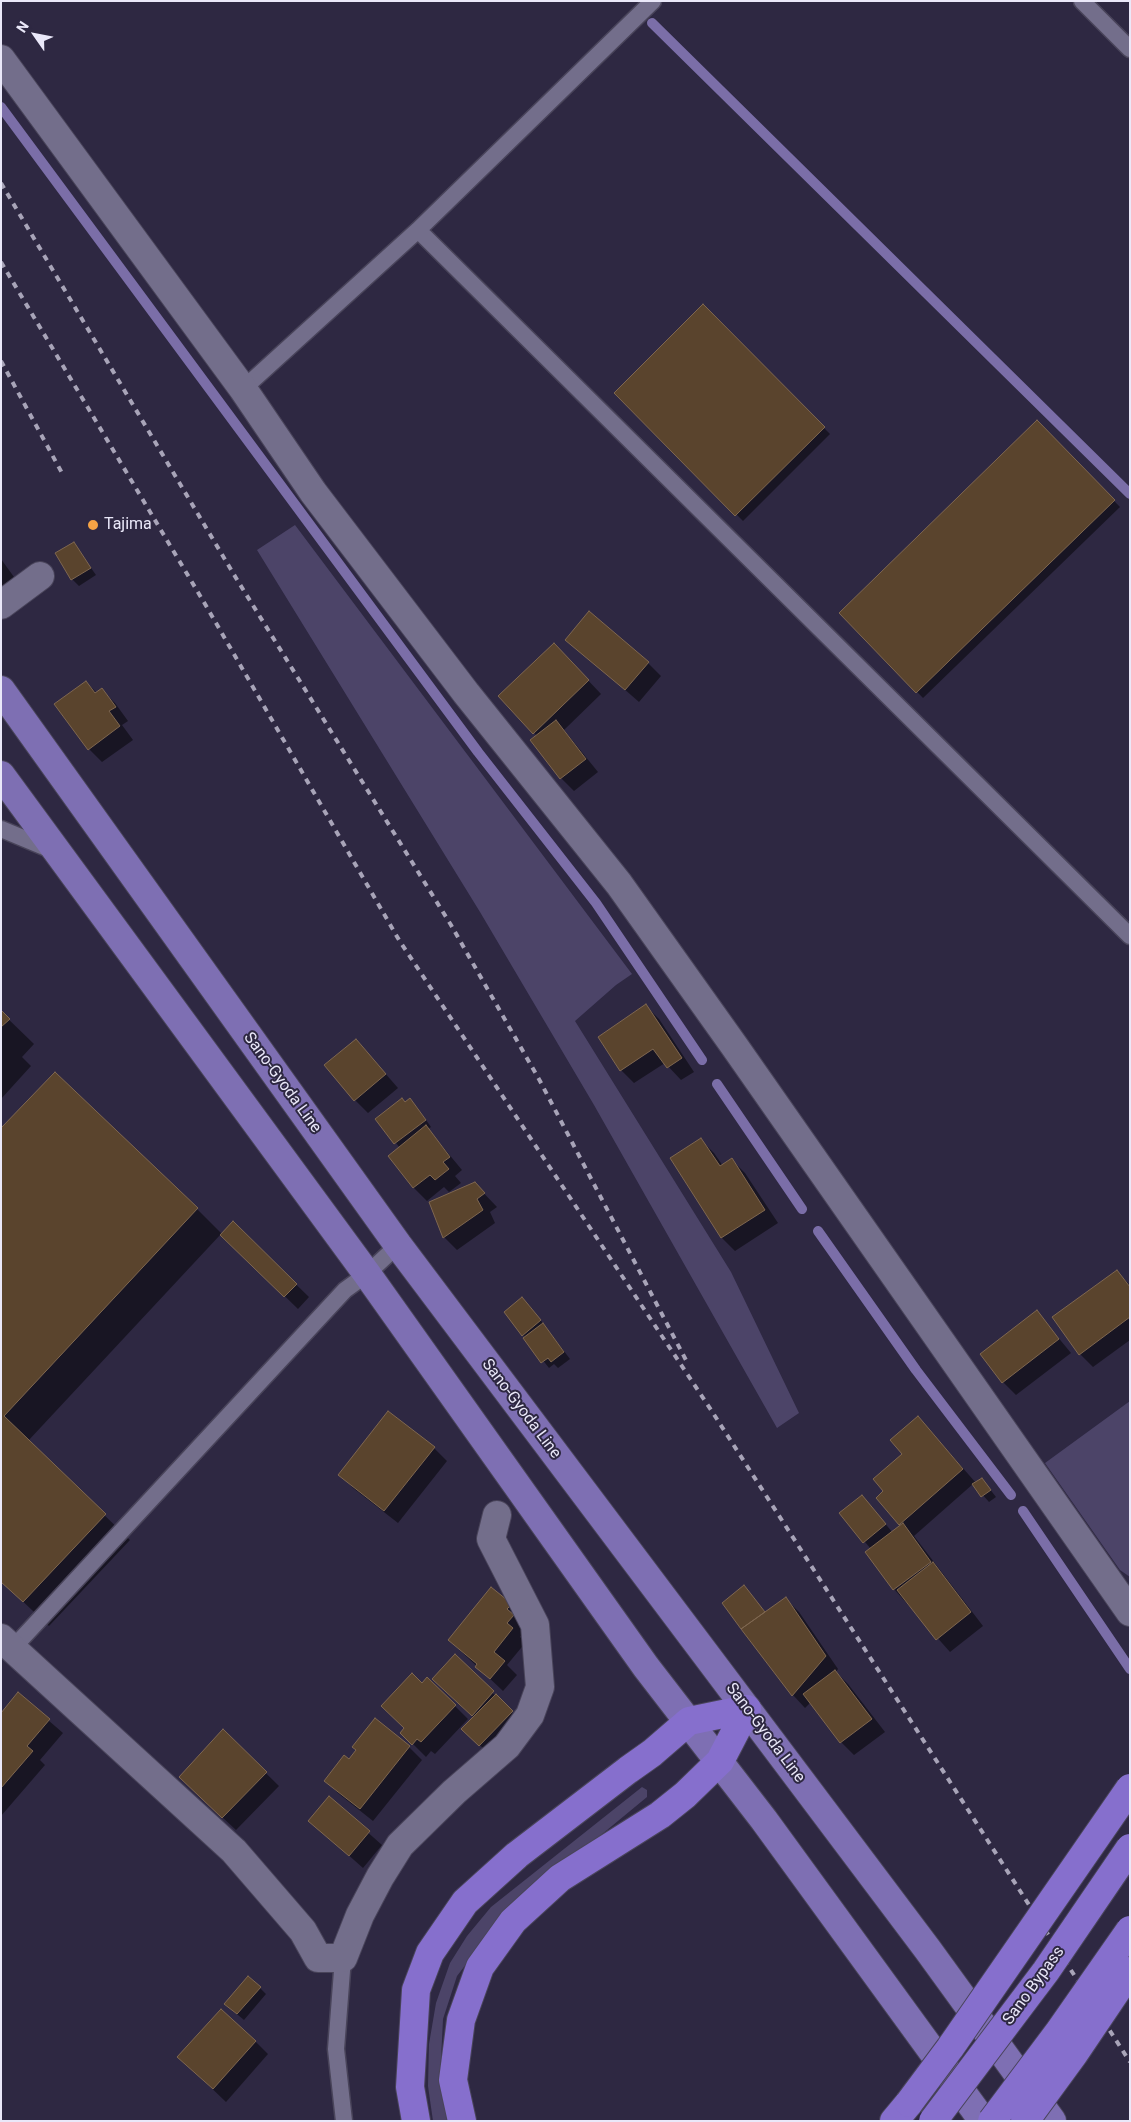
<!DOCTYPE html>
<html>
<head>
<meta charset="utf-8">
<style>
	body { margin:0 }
	#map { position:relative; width:1131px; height:2122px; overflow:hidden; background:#2e2842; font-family:Roboto,sans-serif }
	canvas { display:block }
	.frame { position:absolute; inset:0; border:2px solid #eae8f9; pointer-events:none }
	.north { position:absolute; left:10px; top:10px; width:50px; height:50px; -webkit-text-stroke:4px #2e2842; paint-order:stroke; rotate:303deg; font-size:14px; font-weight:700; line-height:20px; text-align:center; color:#eae8f9 }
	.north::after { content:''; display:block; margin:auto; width:18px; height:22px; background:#eae8f9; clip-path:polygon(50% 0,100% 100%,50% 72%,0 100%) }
</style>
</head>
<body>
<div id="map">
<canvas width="1131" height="2122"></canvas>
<div class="frame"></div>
<div class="north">N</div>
</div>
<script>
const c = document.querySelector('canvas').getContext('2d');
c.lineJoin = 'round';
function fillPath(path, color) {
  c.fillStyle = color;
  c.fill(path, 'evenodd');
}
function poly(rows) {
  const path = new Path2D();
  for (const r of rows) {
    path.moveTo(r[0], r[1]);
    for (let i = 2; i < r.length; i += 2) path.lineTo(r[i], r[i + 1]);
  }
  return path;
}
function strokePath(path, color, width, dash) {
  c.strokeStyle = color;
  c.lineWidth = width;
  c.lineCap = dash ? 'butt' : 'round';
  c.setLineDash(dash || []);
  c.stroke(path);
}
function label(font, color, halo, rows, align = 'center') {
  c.font = font + ' Roboto,sans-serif';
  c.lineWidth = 4;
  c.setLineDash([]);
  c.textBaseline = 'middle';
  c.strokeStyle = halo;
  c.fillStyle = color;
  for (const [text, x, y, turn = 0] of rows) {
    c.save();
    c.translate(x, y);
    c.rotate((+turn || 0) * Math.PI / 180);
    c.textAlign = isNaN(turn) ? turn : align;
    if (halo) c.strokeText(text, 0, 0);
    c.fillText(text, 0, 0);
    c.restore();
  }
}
fillPath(poly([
	[295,525,632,974,616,985,575,1021,731,1272,799,1413,777,1428,594,1105,480,912,257,550],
	[1130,1401,1130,1577,1120,1570,1045,1463],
	[642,1787,647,1790,647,1797,503,1916,457,1976,443,2019,440,2079,448,2121,433,2121,428,2086,429,2044,436,2003,450,1963,467,1936,491,1907]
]), '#4c4468');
fillPath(poly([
	[703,306,830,434,743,521,616,393],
	[1037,422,1120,507,923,698,840,613],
	[74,544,96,575,79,586,72,579,57,553],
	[1,559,14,577,10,581,16,589,1,599],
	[567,639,648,663,661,676,639,702],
	[567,658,601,694,564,730,598,772,574,791,561,778,537,736,500,696],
	[86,682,97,693,102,690,115,703,128,721,122,725,133,740,102,762,89,749,56,705],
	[646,1006,659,1019,694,1072,681,1080,665,1063,634,1083,621,1070,599,1037],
	[1,1012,34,1044,22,1057,31,1066,1,1099],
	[356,1040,398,1088,368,1113,355,1100],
	[406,1103,416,1106,431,1127,428,1129,462,1170,455,1176,461,1183,449,1192,444,1187,427,1201,414,1188,389,1156,400,1148,377,1119],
	[1,1130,197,1209,222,1234,233,1223,309,1297,298,1309,221,1234,28,1441,130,1540,49,1626,1,1581],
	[701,1140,714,1153,723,1166,732,1160,745,1173,778,1223,735,1251,722,1238,671,1159],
	[474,1183,497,1207,490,1212,495,1223,457,1250,444,1237],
	[1116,1271,1130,1285,1130,1340,1093,1367,1080,1354],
	[529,1305,570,1359,558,1368,554,1364,549,1368,523,1335],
	[1037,1312,1071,1353,1016,1395,1003,1382,982,1354],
	[918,1417,976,1483,982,1479,996,1497,989,1502,973,1484,914,1536,983,1626,950,1652,894,1589,871,1549,840,1513,868,1503,893,1533,902,1526,885,1491,904,1454],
	[434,1448,447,1461,398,1523,353,1488,340,1474],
	[744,1587,766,1613,786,1599,799,1612,838,1669,836,1672,848,1684,885,1732,854,1755,841,1742,811,1702,805,1708,793,1695],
	[511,1605,526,1629,520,1637,526,1642,507,1665,517,1675,503,1691,449,1640],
	[455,1656,518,1718,486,1751,463,1729,474,1718,446,1692],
	[422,1684,455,1706,468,1719,435,1754,431,1751,426,1757,402,1733,406,1729],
	[18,1694,63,1733,40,1760,45,1765,1,1816,1,1714],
	[223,1731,279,1786,236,1830,193,1790],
	[409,1747,422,1760,373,1821,339,1794,326,1781,349,1761],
	[329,1798,382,1845,363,1868,310,1821],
	[260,1988,266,1994,244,2020,232,2010],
	[255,2041,268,2054,226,2102,179,2057]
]), '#0007');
strokePath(poly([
	[652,23,1130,494],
	[1,107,478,752,596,903,702,1060],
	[717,1084,802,1209],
	[818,1231,916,1370,1011,1495],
	[1023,1511,1130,1669]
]), '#7b6ea8', 10);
const building = poly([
	[703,304,825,427,735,516,614,393,703,304],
	[1037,420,1115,500,916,693,839,613,1037,420],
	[74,542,91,568,71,580,55,553,74,542],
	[589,611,649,662,625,690,565,640,589,611],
	[554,643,589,680,533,734,498,696,554,643],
	[86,681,95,693,102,688,116,707,109,711,120,726,88,750,54,704,86,681],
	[556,720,586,759,560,779,530,740,556,720],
	[646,1004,682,1058,667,1068,653,1049,620,1071,598,1037,646,1004],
	[1,1010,10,1019,1,1027,1,1010],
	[356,1039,386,1074,354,1101,324,1065,356,1039],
	[55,1072,198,1208,4,1416,106,1514,23,1602,1,1582,1,1128,55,1072],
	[402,1098,405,1102,410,1098,426,1120,394,1144,375,1119,402,1098],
	[426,1125,450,1157,443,1162,449,1169,435,1180,430,1175,413,1188,388,1156,426,1125],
	[701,1138,720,1166,732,1158,765,1210,721,1238,670,1158,701,1138],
	[475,1182,485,1193,477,1199,483,1210,443,1238,429,1202,475,1182],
	[233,1221,297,1284,284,1297,220,1235,233,1221],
	[1117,1270,1130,1287,1130,1317,1079,1355,1052,1317,1117,1270],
	[522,1297,541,1320,522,1336,504,1312,522,1297],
	[1037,1310,1059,1339,1002,1383,980,1354,1037,1310],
	[543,1323,564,1352,551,1362,548,1358,541,1363,523,1338,543,1323],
	[388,1411,435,1447,384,1511,338,1475,388,1411],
	[918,1416,963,1469,899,1525,876,1498,883,1491,873,1479,902,1454,890,1440,918,1416],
	[982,1478,991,1490,981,1497,972,1484,982,1478],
	[862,1495,886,1524,863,1543,839,1513,862,1495],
	[903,1523,931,1562,893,1590,865,1552,903,1523],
	[933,1562,971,1612,936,1640,897,1590,933,1562],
	[744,1585,765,1612,741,1629,722,1603,744,1585],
	[491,1587,512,1604,507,1609,514,1615,507,1623,513,1628,494,1652,505,1661,490,1679,475,1667,477,1664,448,1640,491,1587],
	[786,1597,826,1656,792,1696,741,1629,786,1597],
	[455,1654,494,1691,472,1716,432,1679,455,1654],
	[835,1670,872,1719,840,1743,803,1694,835,1670],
	[412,1673,422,1683,427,1677,456,1705,421,1742,417,1739,412,1745,400,1733,404,1728,381,1706,412,1673],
	[18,1692,50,1719,27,1746,33,1751,1,1788,1,1713,18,1692],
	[496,1694,513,1711,479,1746,461,1729,496,1694],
	[375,1718,410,1746,360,1809,324,1781,344,1755,349,1759,356,1750,352,1747,375,1718],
	[223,1729,267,1772,222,1818,179,1777,223,1729],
	[329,1796,370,1831,349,1856,308,1821,329,1796],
	[248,1976,261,1987,237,2014,224,2004,248,1976],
	[221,2009,256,2041,213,2089,177,2057,221,2009]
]);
fillPath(building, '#5a442d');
strokePath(building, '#7f6750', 1);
const lane = poly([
	[1082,1,1130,49],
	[418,230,1130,936],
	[243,389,418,230,653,1],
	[1,829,54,851],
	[13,1648,345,1290,367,1274,398,1245],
	[343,1958,336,2049,344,2121]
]);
const street = poly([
	[1,59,243,389,313,492,466,693,619,884,735,1047,1130,1612],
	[1,605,40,576],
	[1,1638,234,1851,303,1931,318,1958,343,1958,360,1915,380,1877,400,1845,454,1792,507,1746,530,1715,540,1687,535,1625,491,1539,497,1515]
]);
const primary = poly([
	[1,690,398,1245,928,1950,1052,2121],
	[1,775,367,1274,646,1667,764,1820,983,2121]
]);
const highway = poly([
	[416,2121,410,2087,416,1990,430,1953,465,1902,517,1855,628,1770,652,1753,689,1721,747,1709],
	[462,2121,453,2080,461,2020,480,1967,513,1921,560,1878,660,1815,685,1795,720,1761,747,1709],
	[894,2121,909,2103]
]);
strokePath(lane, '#49445a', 19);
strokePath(street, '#49445a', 30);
strokePath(primary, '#49445a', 30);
strokePath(highway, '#49445a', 30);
strokePath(lane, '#736e8b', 16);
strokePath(street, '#736e8b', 28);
strokePath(primary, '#7e6fb3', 28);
strokePath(highway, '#866fcd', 28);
strokePath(poly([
	[1,183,236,578,451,925,540,1081,688,1364],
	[1,262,205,604,399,940,713,1413,1130,2062],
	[1,361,62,473]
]), '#a8a4b8', 4, [6, 6]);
const highwayBridge = poly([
	[909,2103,950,2048,1130,1788],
	[933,2121,1046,1971,1130,1848],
	[992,2121,1058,2033,1130,1930],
	[1025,2121,1074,2054,1130,1971]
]);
strokePath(highwayBridge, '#49445a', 30, []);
strokePath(highwayBridge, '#866fcd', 28);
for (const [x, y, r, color] of [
	[93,525,6,"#f5a345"]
]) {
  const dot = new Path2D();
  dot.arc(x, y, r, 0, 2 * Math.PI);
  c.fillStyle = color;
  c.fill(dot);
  strokePath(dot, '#2e2842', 2);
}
label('16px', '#eae8f9', '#2e2842', [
	["Tajima",104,525]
], 'left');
label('16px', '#eae8f9', '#2e2842', [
	["Sano-Gyoda Line",282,1083,54],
	["Sano-Gyoda Line",521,1409,53],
	["Sano-Gyoda Line",765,1733,53],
	["Sano Bypass",1034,1986,-54]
]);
</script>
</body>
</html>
